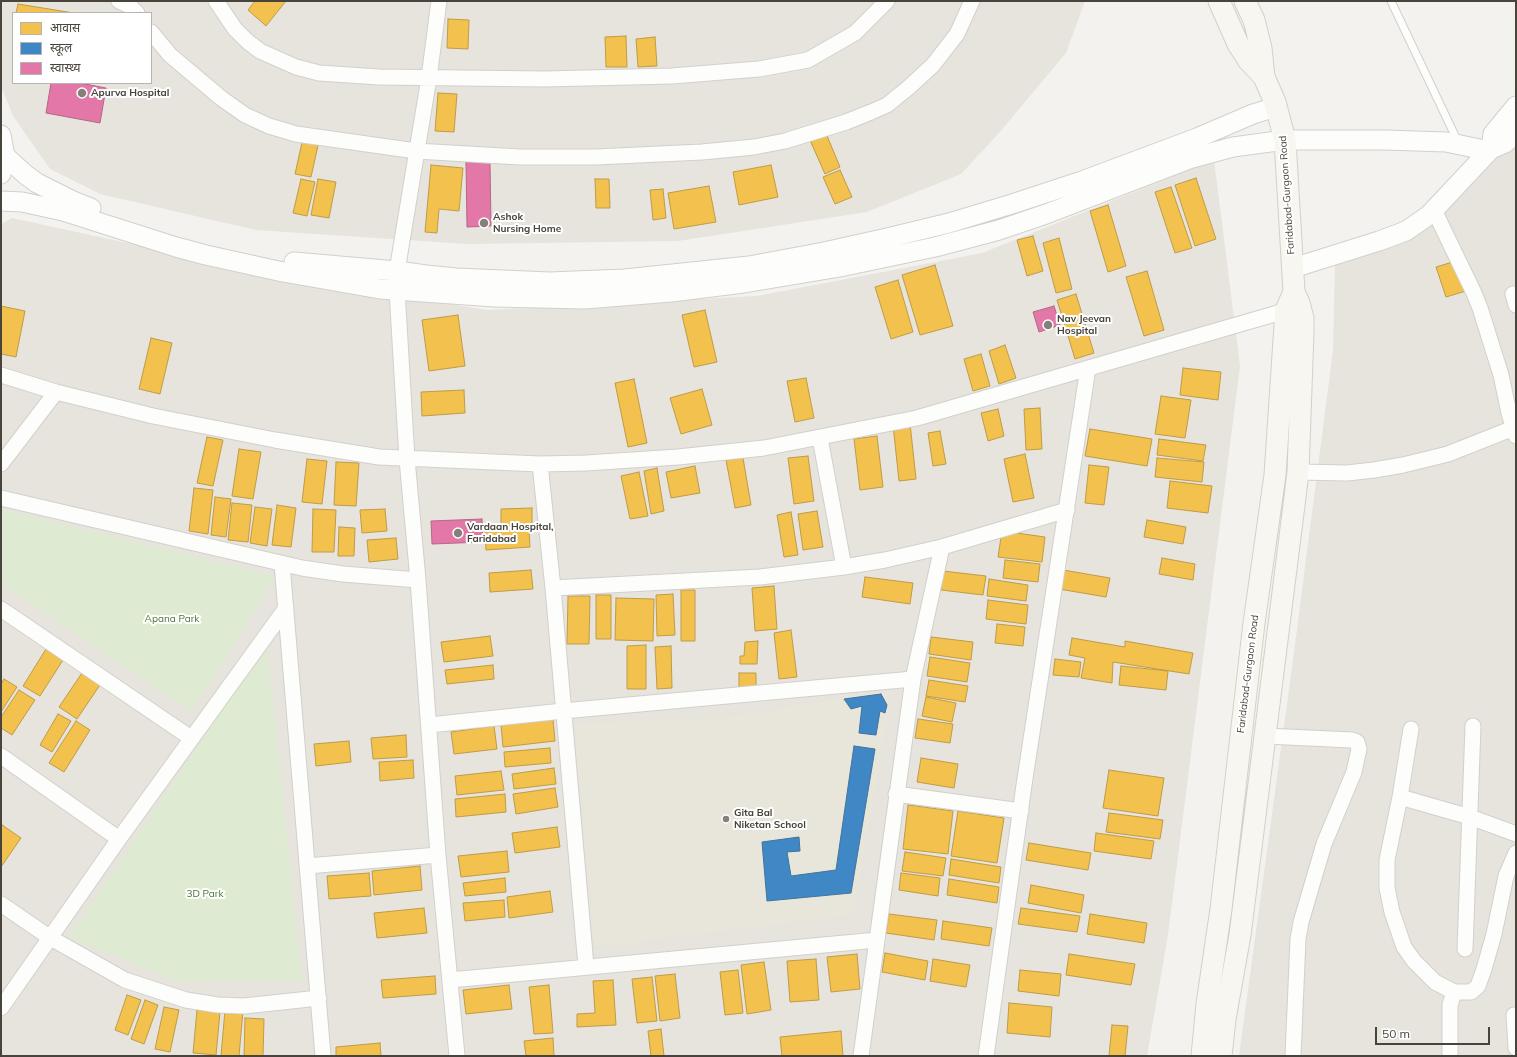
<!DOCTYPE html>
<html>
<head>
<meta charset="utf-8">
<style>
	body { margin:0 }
	#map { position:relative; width:1517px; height:1057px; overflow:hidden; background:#f3f2ee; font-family:Mulish,"Noto Sans Devanagari",sans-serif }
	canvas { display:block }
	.frame { position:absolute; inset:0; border:2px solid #48443b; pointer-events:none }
	.legend { position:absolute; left:12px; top:12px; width:140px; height:72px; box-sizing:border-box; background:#fff; border:1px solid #b6b4b1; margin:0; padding:5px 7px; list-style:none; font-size:12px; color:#48443b }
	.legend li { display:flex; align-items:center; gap:8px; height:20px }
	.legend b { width:20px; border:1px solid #b6b4b1 }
	.scale { position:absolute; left:1375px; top:1027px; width:115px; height:18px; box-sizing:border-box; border:2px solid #48443b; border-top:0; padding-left:5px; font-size:12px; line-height:14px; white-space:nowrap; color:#48443b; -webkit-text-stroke:3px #fff; paint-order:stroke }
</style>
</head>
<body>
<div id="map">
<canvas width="1517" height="1057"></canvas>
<div class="frame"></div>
<ul class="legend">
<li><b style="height:11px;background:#f2c14e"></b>आवास</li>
<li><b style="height:11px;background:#3f88c5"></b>स्कूल</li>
<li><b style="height:11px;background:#e377a8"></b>स्वास्थ्य</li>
</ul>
<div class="scale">50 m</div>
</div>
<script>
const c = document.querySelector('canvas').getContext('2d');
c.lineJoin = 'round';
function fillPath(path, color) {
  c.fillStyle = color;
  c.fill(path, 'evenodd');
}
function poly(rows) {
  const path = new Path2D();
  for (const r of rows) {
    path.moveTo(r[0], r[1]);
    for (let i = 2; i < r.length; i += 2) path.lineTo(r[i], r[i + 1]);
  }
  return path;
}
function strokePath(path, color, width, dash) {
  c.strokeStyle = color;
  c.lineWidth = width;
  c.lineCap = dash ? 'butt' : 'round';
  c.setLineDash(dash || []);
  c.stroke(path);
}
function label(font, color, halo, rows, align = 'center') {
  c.font = font + ' Mulish,sans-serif';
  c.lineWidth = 4;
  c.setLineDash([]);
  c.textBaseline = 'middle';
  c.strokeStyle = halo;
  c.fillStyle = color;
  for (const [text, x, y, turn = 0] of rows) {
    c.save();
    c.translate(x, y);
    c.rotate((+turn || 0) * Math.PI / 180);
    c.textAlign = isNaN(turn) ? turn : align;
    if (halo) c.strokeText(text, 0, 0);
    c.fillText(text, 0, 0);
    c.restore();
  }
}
fillPath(poly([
	[2,1,1085,1,1066,53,999,133,961,174,867,212,678,241,467,244,256,230,100,194,50,169,13,116,1,86,1,11],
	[13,13,151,13,151,83,13,83],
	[1516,136,1516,1056,1239,1056,1293,660,1333,350,1335,265,1411,238],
	[1214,160,1240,366,1168,935,1147,1056,1,1056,1,224,12,218,317,284,488,310,757,296,982,253]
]), '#e6e4dd');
fillPath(poly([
	[890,690,890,701,853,915,594,947,575,724,722,718]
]), '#e8e5db');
fillPath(poly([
	[1,508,276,577,192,711,1,583],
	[267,643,302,981,179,982,69,937]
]), '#deead1');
const homes = poly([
	[255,1,286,1,266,26,248,10,255,1],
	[18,4,74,13,16,13,18,4],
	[448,19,469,20,468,49,447,48,448,19],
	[626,36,627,67,606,67,605,37,626,36],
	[655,37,657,66,638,67,636,39,655,37],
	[438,93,457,94,454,132,435,131,438,93],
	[825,131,840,167,825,174,809,138,825,131],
	[303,138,319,141,311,177,295,174,303,138],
	[431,165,463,168,459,211,439,209,437,233,425,232,431,165],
	[771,165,778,197,739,205,733,172,771,165],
	[840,170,852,197,835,204,823,177,840,170],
	[1196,178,1216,239,1195,246,1175,185,1196,178],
	[301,179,315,182,307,216,293,213,301,179],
	[318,179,336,182,329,218,311,215,318,179],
	[595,179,609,179,610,208,596,208,595,179],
	[709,186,716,222,674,229,668,193,709,186],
	[1171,187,1192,248,1175,253,1155,192,1171,187],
	[663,189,666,218,653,220,650,190,663,189],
	[1108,205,1126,266,1108,272,1090,211,1108,205],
	[1033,236,1043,271,1027,276,1017,240,1033,236],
	[1059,238,1072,289,1056,293,1043,243,1059,238],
	[1456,261,1466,291,1446,297,1436,267,1456,261],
	[935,265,953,326,920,335,902,275,935,265],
	[1147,271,1164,330,1144,336,1126,277,1147,271],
	[898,280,913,332,891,339,875,287,898,280],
	[1076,294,1094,353,1075,359,1057,300,1076,294],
	[1,306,25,311,16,357,1,354,1,306],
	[705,310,717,362,694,367,682,315,705,310],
	[458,315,465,366,429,371,422,320,458,315],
	[151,338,172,343,160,394,139,389,151,338],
	[1005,345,1016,378,999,384,989,351,1005,345],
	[981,354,990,386,973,391,964,359,981,354],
	[1183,368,1221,372,1218,400,1180,395,1183,368],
	[806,378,814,418,795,422,787,381,806,378],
	[634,379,647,443,628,447,615,383,634,379],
	[702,389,712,425,681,434,670,398,702,389],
	[464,390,465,413,422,416,421,392,464,390],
	[1161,396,1191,400,1185,438,1155,434,1161,396],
	[1040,408,1042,449,1026,450,1024,409,1040,408],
	[998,409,1004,436,988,441,981,413,998,409],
	[910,423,916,479,899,481,893,425,910,423],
	[1090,429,1152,439,1147,466,1085,456,1090,429],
	[940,431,946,464,933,466,928,433,940,431],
	[877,436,883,487,860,490,854,439,877,436],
	[207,437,223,440,213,486,197,483,207,437],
	[1159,439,1206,445,1203,461,1157,455,1159,439],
	[239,449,261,452,253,499,232,496,239,449],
	[1025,454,1034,498,1013,502,1004,459,1025,454],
	[808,456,814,501,794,504,788,458,808,456],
	[743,458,751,505,735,508,726,460,743,458],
	[1157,458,1204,462,1202,482,1155,477,1157,458],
	[307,459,327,461,322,504,302,502,307,459],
	[336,462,359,463,356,506,334,505,336,462],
	[1089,465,1109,467,1104,505,1085,503,1089,465],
	[695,466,700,493,671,498,666,472,695,466],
	[657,468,664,511,651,514,644,471,657,468],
	[639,472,648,516,630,519,621,476,639,472],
	[1170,481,1212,486,1208,513,1167,508,1170,481],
	[194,488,213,490,208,534,189,531,194,488],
	[215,497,231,499,226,537,211,535,215,497],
	[232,503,252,505,248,542,228,540,232,503],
	[277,505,296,508,291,547,272,545,277,505],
	[255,507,272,509,267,546,250,543,255,507],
	[532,508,532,526,501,527,501,509,532,508],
	[313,509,336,510,334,552,312,552,313,509],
	[385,509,387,531,362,533,360,510,385,509],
	[817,511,823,547,803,550,798,514,817,511],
	[791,512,798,555,784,557,777,515,791,512],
	[1147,520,1186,527,1183,544,1144,537,1147,520],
	[339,527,355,528,354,556,338,556,339,527],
	[529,529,530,547,486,550,485,532,529,529],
	[1002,531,1045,537,1042,562,998,557,1002,531],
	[396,538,398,559,369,562,367,540,396,538],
	[1162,558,1195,564,1193,580,1159,574,1162,558],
	[1005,560,1040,564,1038,582,1003,578,1005,560],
	[531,570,533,589,490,592,489,573,531,570],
	[1063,570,1110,578,1106,597,1059,589,1063,570],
	[943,571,986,576,983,595,941,590,943,571],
	[865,577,913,583,910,604,862,597,865,577],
	[989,579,1028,585,1026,601,987,596,989,579],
	[774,586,777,629,755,631,752,588,774,586],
	[681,590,695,590,695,641,681,641,681,590],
	[673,594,675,635,657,636,656,595,673,594],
	[596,595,611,595,611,639,596,639,596,595],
	[568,596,590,596,589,644,567,644,568,596],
	[616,598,654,599,653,641,615,640,616,598],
	[988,600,1028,605,1026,624,986,619,988,600],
	[997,624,1025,627,1023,646,995,643,997,624],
	[791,630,797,677,779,679,774,633,791,630],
	[490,636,493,656,444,662,441,642,490,636],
	[931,637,973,642,971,660,929,654,931,637],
	[1072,638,1125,647,1125,641,1193,653,1189,674,1113,662,1112,683,1081,678,1085,658,1069,655,1072,638],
	[758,641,757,664,740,664,740,656,744,656,745,642,758,641],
	[646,645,646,689,627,689,627,646,646,645],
	[671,646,672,688,657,689,655,647,671,646],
	[46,649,63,660,40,696,23,686,46,649],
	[930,657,970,663,967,682,927,676,930,657],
	[1055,659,1081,662,1079,677,1053,675,1055,659],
	[493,665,494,679,447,684,445,670,493,665],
	[1121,666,1168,671,1166,690,1119,685,1121,666],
	[84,670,102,682,77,719,59,707,84,670],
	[739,673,756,673,756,686,739,687,739,673],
	[4,679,17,687,1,712,1,684,4,679],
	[929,680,968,686,965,702,926,696,929,680],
	[19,690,35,700,12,735,1,728,1,717,19,690],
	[926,697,956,703,952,722,922,716,926,697],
	[58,714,71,721,52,752,40,745,58,714],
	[553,719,555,741,503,747,501,725,553,719],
	[918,719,953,724,950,743,915,738,918,719],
	[76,721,90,730,64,772,49,763,76,721],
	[494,726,497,749,454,754,451,732,494,726],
	[406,735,407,757,373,759,371,738,406,735],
	[349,741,351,762,316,766,314,744,349,741],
	[550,748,551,763,505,767,504,752,550,748],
	[921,758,958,764,954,788,917,782,921,758],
	[413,760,414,778,380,781,379,762,413,760],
	[554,768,556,784,514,789,512,774,554,768],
	[1109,770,1164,778,1158,816,1103,808,1109,770],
	[501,771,504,790,457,795,455,776,501,771],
	[555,788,558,807,516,814,513,794,555,788],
	[505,794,506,812,456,817,455,799,505,794],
	[908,805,953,811,948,854,903,849,908,805],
	[958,811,1004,818,997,863,951,856,958,811],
	[1109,813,1163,820,1160,839,1106,832,1109,813],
	[2,825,21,838,1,867,1,827,2,825],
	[557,827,560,847,515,853,512,833,557,827],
	[1096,833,1154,841,1151,859,1094,851,1096,833],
	[1029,843,1091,853,1088,870,1026,860,1029,843],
	[507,851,509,872,461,877,458,856,507,851],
	[905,852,946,858,943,876,902,871,905,852],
	[951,859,1001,867,999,883,949,875,951,859],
	[420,866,422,890,374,895,372,871,420,866],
	[369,873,371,896,329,899,327,876,369,873],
	[901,873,940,878,938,896,899,890,901,873],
	[505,878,506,892,465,896,463,883,505,878],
	[949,879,999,887,997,903,947,895,949,879],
	[1031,885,1084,895,1081,913,1028,903,1031,885],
	[550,891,553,912,509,918,507,897,550,891],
	[504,900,505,917,465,921,463,903,504,900],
	[424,908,427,933,377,938,374,913,424,908],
	[1021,908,1080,916,1077,932,1018,924,1021,908],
	[889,914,937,920,934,940,886,933,889,914],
	[1090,914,1147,923,1144,943,1087,934,1090,914],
	[943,921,992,928,989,946,941,939,943,921],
	[885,953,928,961,925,980,882,972,885,953],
	[857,954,860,989,831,992,827,957,857,954],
	[1069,954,1135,964,1131,985,1066,975,1069,954],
	[816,959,819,1000,790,1002,787,961,816,959],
	[933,959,970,965,966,987,930,981,933,959],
	[764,962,771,1010,747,1014,741,965,764,962],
	[738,970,743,1013,725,1015,720,972,738,970],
	[1020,970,1061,974,1059,996,1018,991,1020,970],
	[675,974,680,1018,660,1021,655,976,675,974],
	[435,976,436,994,383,998,381,980,435,976],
	[652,977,657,1021,637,1023,632,979,652,977],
	[613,980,616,1025,577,1027,577,1014,595,1013,593,981,613,980],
	[509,985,512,1009,466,1014,463,990,509,985],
	[549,985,553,1033,534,1034,529,987,549,985],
	[127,995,141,1000,128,1035,115,1030,127,995],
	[145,1000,158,1005,144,1044,131,1039,145,1000],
	[1009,1003,1052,1007,1050,1037,1007,1033,1009,1003],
	[164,1007,179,1010,170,1052,155,1049,164,1007],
	[197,1010,220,1012,216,1055,193,1053,197,1010],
	[225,1010,243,1011,239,1056,221,1056,225,1010],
	[245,1018,264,1019,263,1056,244,1056,245,1018],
	[1112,1025,1128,1026,1125,1056,1109,1056,1112,1025],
	[661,1029,664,1056,651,1056,648,1031,661,1029],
	[841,1031,843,1056,782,1056,780,1037,841,1031],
	[553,1038,554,1056,526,1056,524,1041,553,1038],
	[380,1043,381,1056,336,1056,336,1047,380,1043]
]);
fillPath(homes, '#f2c14e');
strokePath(homes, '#bf9c48', 1);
const schools = poly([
	[881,694,887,705,885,713,880,711,876,735,859,733,862,706,851,709,844,699,881,694],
	[854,746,875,749,851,893,767,901,762,842,799,837,800,851,787,852,791,876,836,870,854,746]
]);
fillPath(schools, '#3f88c5');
strokePath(schools, '#42749c', 1);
const health = poly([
	[51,83,80,83,106,88,100,123,46,113,51,83],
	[466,162,490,162,491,226,467,227,466,162],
	[1054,306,1060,325,1039,332,1033,312,1054,306],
	[482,519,483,542,432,544,431,521,482,519]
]);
fillPath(health, '#e377a8');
strokePath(health, '#b46887', 1);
const service = poly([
	[1391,1,1458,142]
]);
const minor = poly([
	[119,1,130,6,137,13],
	[216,1,235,29,247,41,260,51,296,67,319,73,379,77,544,79,672,76,759,69,808,60,855,33,887,1],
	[439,1,429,78,397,271,397,290,407,459,418,580,438,855,457,1056],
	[151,32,170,55,221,98,245,115,269,126,296,134,416,151,520,157,596,157,702,152,754,147,785,141,846,122,871,112,887,105,908,88,933,65,957,34,972,1],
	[1434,210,1474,293,1480,308,1501,375,1509,413,1516,436],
	[1513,294,1516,305],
	[1,375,56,392,153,416,275,440,379,457,540,464,586,463,678,457,764,448,917,418,1295,308],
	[820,438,844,567],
	[1,464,56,392],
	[540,464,553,588,586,966],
	[1298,472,1347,473,1374,470,1403,465,1448,454,1516,427],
	[1,498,302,568,343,574,418,580],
	[282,564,323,1056],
	[553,588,760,577,844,567,885,560,942,547,1067,510],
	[1,609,191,738],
	[429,725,563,711,913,679],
	[1411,729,1400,797,1387,860,1387,888,1392,912,1404,947,1414,961,1435,982,1454,992,1471,992,1478,986,1484,969,1494,934,1506,876,1516,853],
	[1265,736,1352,740,1357,742,1359,749,1354,772,1324,844,1301,922,1298,939,1293,1056],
	[1,756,119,839],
	[896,794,1021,811],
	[1400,797,1470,817,1516,834],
	[307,866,438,855],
	[1,904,49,937,125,980,186,1000,218,1005,244,1006,319,998],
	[1465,949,1473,726],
	[450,980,877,940],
	[1,1008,119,839,286,608],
	[1514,1015,1516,1048],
	[861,1056,913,679,942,547],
	[986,1056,1024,785,1088,368],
	[1450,1056,1450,1005,1454,992]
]);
const tertiary = poly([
	[1,135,5,156,1,174],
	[1491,149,1493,134,1516,106],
	[5,156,26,175,37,183,73,201,91,208],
	[1,201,22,202,63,211,176,247,206,255,283,272,380,289,495,297,585,299,671,292,744,283,840,267,935,247,999,230,1046,214,1192,158,1233,147,1285,140,1385,140,1446,142,1489,151],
	[294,262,397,271,426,275,456,278,550,282,625,279,749,266,824,252,887,238,949,223,1012,204,1082,181,1197,138,1253,114,1276,107],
	[1293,268,1379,241,1406,231,1429,215,1491,149,1505,143,1516,132]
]);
const secondary = poly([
	[1219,1,1238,44,1249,61,1264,77],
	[1202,1056,1207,1004,1221,909,1254,623,1275,475,1286,310,1294,292],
	[1221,1056,1225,1019,1240,935,1295,497,1298,472,1303,332,1303,318,1299,303,1294,292,1285,140,1275,102,1264,77,1261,48,1254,20,1245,1]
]);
strokePath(service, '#d1d0cc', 9);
strokePath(minor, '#d1d0cc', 17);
strokePath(tertiary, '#d1d0cc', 21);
strokePath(secondary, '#d2d1c8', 23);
strokePath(service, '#fdfdfc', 7);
strokePath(minor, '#fdfdfc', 15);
strokePath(tertiary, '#fdfdfc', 19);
strokePath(secondary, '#f7f6f1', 21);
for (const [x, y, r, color] of [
	[82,93,5,"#84817a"],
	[484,223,5,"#84817a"],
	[1048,325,5,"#84817a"],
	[458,533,5,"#84817a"],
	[726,819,4,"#84817a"]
]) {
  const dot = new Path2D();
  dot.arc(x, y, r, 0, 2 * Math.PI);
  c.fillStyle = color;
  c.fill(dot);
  strokePath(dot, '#fff', 1.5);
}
label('bold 10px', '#48443b', '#fff', [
	["Apurva Hospital",91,93],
	["Ashok",493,217],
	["Nursing Home",493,229],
	["Nav Jeevan",1057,319],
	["Hospital",1057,331],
	["Vardaan Hospital,",467,527],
	["Faridabad",467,539],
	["Gita Bal",734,813],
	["Niketan School",734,825]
], 'left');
label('10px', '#48443b', '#fff', [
	["Faridabad-Gurgaon Road",1287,195,-94],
	["Faridabad-Gurgaon Road",1248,674,-83]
]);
label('10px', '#457533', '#fff', [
	["Apana Park",172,619],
	["3D Park",205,894]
]);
</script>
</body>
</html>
